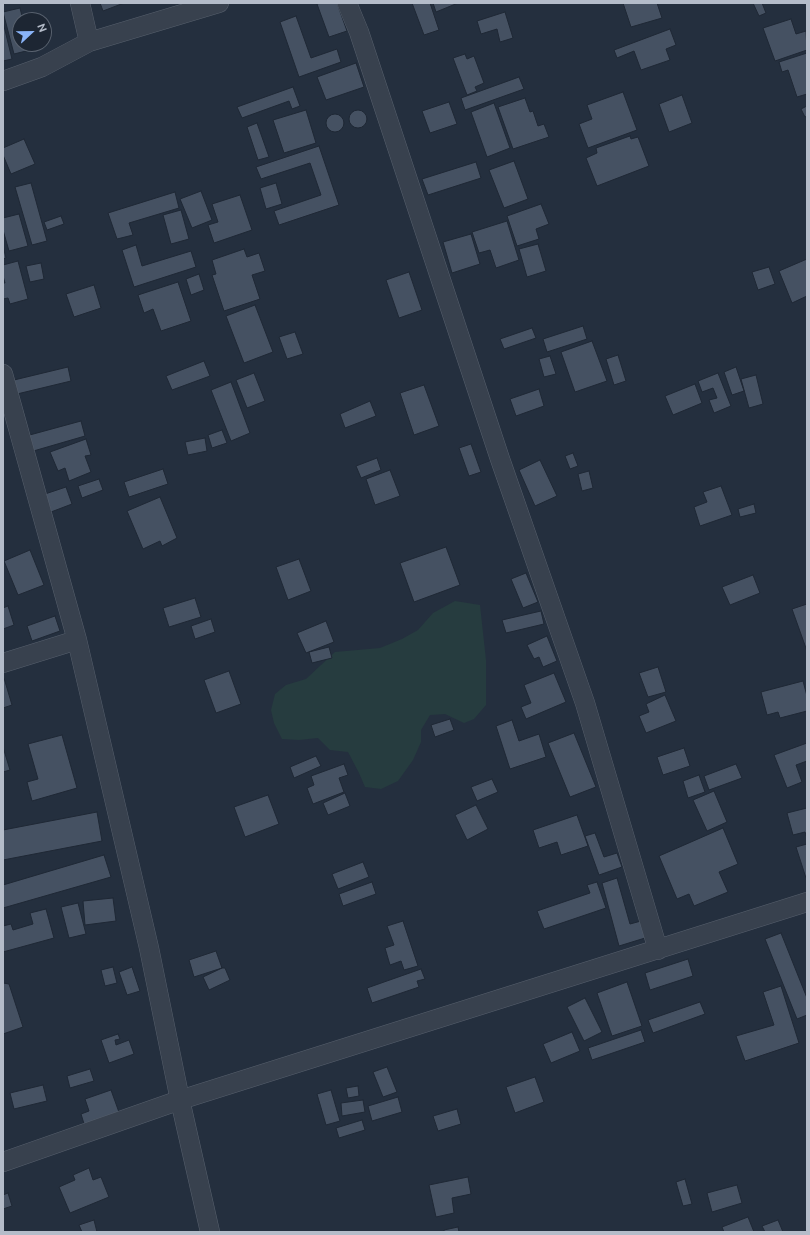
<!DOCTYPE html>
<html>
<head>
<meta charset="utf-8">
<style>
	body { margin:0 }
	#map { position:relative; width:810px; height:1235px; overflow:hidden; background:#242f3e; font-family:Ubuntu,sans-serif }
	canvas { display:block }
	.frame { position:absolute; inset:0; border:4px solid #b4bcc9; pointer-events:none }
	.north { position:absolute; left:12px; top:12px; width:40px; height:40px; box-sizing:border-box; background:#1d2633; border:1px solid #59626f; border-radius:50%; rotate:68deg; font-size:11px; font-weight:700; line-height:16px; text-align:center; color:#b4bcc9 }
	.north::after { content:''; display:block; margin:auto; width:14px; height:18px; background:#8ab4f8; clip-path:polygon(50% 0,100% 100%,50% 72%,0 100%) }
</style>
</head>
<body>
<div id="map">
<canvas width="810" height="1235"></canvas>
<div class="frame"></div>
<div class="north">N</div>
</div>
<script>
const c = document.querySelector('canvas').getContext('2d');
c.lineJoin = 'round';
function fillPath(path, color) {
  c.fillStyle = color;
  c.fill(path, 'evenodd');
}
function poly(rows) {
  const path = new Path2D();
  for (const r of rows) {
    if (r.length === 3) {
      path.moveTo(r[0] + r[2], r[1]);
      path.arc(r[0], r[1], r[2], 0, 2 * Math.PI);
      continue;
    }
    path.moveTo(r[0], r[1]);
    for (let i = 2; i < r.length; i += 2) path.lineTo(r[i], r[i + 1]);
  }
  return path;
}
function strokePath(path, color, width, dash) {
  c.strokeStyle = color;
  c.lineWidth = width;
  c.lineCap = dash ? 'butt' : 'round';
  c.setLineDash(dash || []);
  c.stroke(path);
}
fillPath(poly([
	[455,601,480,605,486,660,486,705,474,719,464,723,445,714,430,715,421,730,421,742,413,760,398,781,381,789,365,787,359,773,348,752,330,750,318,738,299,740,282,739,274,723,271,710,275,694,286,685,306,679,335,652,380,648,402,639,418,630,433,613]
]), '#263c3f');
const building = poly([
	[100,3,124,3,103,11,100,3],
	[321,3,337,3,347,31,329,37,317,4,321,3],
	[412,3,430,3,439,30,424,35,412,3],
	[433,3,458,3,436,12,433,3],
	[623,3,657,3,662,18,631,27,623,3],
	[753,3,762,3,766,13,759,16,753,3],
	[20,8,23,20,20,20,20,44,29,44,30,50,14,54,3,12,20,8],
	[505,12,513,38,500,42,497,29,481,34,477,21,505,12],
	[296,16,311,58,337,49,341,62,299,77,280,22,296,16],
	[791,19,796,34,806,31,807,50,775,61,763,28,791,19],
	[3,22,12,59,3,61,3,22],
	[670,29,676,45,666,49,670,60,641,70,634,51,617,58,614,50,670,29],
	[807,53,807,94,797,97,788,70,782,72,779,62,807,53],
	[465,54,467,59,474,56,484,83,475,87,477,91,467,95,453,58,465,54],
	[356,63,364,87,326,100,317,77,356,63],
	[519,77,524,89,465,110,461,98,519,77],
	[293,87,300,106,292,109,289,101,242,118,237,107,293,87],
	[623,92,637,130,588,148,579,124,592,119,587,105,623,92],
	[682,95,692,123,669,132,659,104,682,95],
	[525,98,530,112,533,111,538,126,544,124,549,137,513,149,498,107,525,98],
	[449,102,457,124,430,133,422,111,449,102],
	[494,103,510,148,487,157,471,112,494,103],
	[807,106,807,116,805,117,801,109,807,106],
	[306,110,316,143,284,153,273,120,306,110],
	[358,119,9],
	[335,123,9],
	[257,123,269,157,258,160,247,127,257,123],
	[630,136,631,139,638,137,649,166,597,186,586,158,597,153,596,148,630,136],
	[24,139,35,164,11,174,3,155,3,148,24,139],
	[319,146,339,205,279,225,274,211,321,195,310,163,261,179,256,167,319,146],
	[514,161,528,199,504,208,489,170,514,161],
	[476,162,481,178,428,195,422,179,476,162],
	[31,183,47,241,32,245,15,187,31,183],
	[276,183,282,204,266,209,260,188,276,183],
	[201,191,212,220,192,228,180,199,201,191],
	[175,192,179,208,129,223,133,235,117,239,108,213,175,192],
	[240,195,252,230,214,243,208,225,218,222,212,204,240,195],
	[541,204,549,224,536,229,539,239,517,246,507,216,541,204],
	[181,210,189,239,171,244,163,215,181,210],
	[19,214,28,246,9,251,3,230,3,218,19,214],
	[61,216,64,224,47,230,44,222,61,216],
	[507,221,519,260,496,268,490,250,479,253,472,232,507,221],
	[471,234,480,264,452,273,443,242,471,234],
	[538,244,546,271,527,277,519,249,538,244],
	[136,245,142,266,191,251,196,267,134,287,122,250,136,245],
	[3,246,6,258,3,259,3,246],
	[244,249,247,257,259,253,265,271,252,275,260,299,224,311,212,275,216,274,212,260,244,249],
	[807,259,807,296,792,303,779,271,807,259],
	[18,261,28,299,10,304,8,298,3,299,3,283,5,283,3,276,3,265,18,261],
	[41,263,44,279,30,282,26,266,41,263],
	[769,267,775,284,758,290,752,272,769,267],
	[409,272,422,310,399,318,386,280,409,272],
	[199,274,204,290,191,295,186,279,199,274],
	[178,282,191,321,161,331,153,309,144,313,138,295,178,282],
	[94,285,101,308,74,317,66,294,94,285],
	[255,305,273,352,244,363,226,316,255,305],
	[583,326,587,339,547,352,543,339,583,326],
	[532,328,536,338,504,349,500,339,532,328],
	[295,332,303,354,287,359,279,337,295,332],
	[592,341,607,381,575,392,561,352,592,341],
	[618,355,626,381,614,385,606,359,618,355],
	[550,356,556,374,544,377,539,359,550,356],
	[204,361,210,376,172,390,166,376,204,361],
	[68,367,71,381,17,394,14,380,68,367],
	[736,367,744,391,732,395,724,372,736,367],
	[254,373,265,401,247,408,236,380,254,373],
	[718,373,731,406,714,413,709,400,717,398,713,388,702,392,698,381,718,373],
	[756,375,763,404,749,408,741,379,756,375],
	[231,382,250,433,231,441,211,390,231,382],
	[695,384,702,403,673,415,665,396,695,384],
	[424,385,439,426,414,435,400,393,424,385],
	[539,389,544,406,516,416,510,399,539,389],
	[370,401,376,416,345,428,340,414,370,401],
	[81,421,85,436,30,452,26,436,81,421],
	[222,430,227,443,212,448,208,435,222,430],
	[205,438,207,451,188,455,185,442,205,438],
	[86,439,91,455,85,456,91,472,69,481,65,468,58,471,50,452,86,439],
	[471,444,481,472,469,476,459,448,471,444],
	[573,453,578,466,570,469,565,456,573,453],
	[377,458,381,470,361,478,356,466,377,458],
	[540,460,557,496,535,506,519,470,540,460],
	[163,469,168,484,129,497,124,482,163,469],
	[390,470,400,496,375,505,366,479,390,470],
	[589,471,593,488,582,491,578,474,589,471],
	[99,479,103,490,82,498,78,486,99,479],
	[721,486,732,515,700,526,694,507,707,502,703,492,721,486],
	[66,487,72,504,51,512,45,494,66,487],
	[160,497,177,538,162,546,160,541,143,549,127,511,160,497],
	[754,504,756,513,740,517,738,509,754,504],
	[446,547,460,585,414,602,400,563,446,547],
	[30,550,44,585,18,595,4,561,30,550],
	[299,559,311,591,288,600,276,567,299,559],
	[526,573,538,602,523,608,511,579,526,573],
	[753,575,760,593,730,605,722,587,753,575],
	[195,598,201,617,169,627,163,608,195,598],
	[807,604,807,651,792,609,807,604],
	[8,606,14,625,3,629,3,608,8,606],
	[541,611,544,624,506,633,502,620,541,611],
	[55,616,60,631,32,641,27,626,55,616],
	[211,619,215,632,195,639,191,626,211,619],
	[326,621,334,642,306,653,297,633,326,621],
	[547,636,557,661,543,667,539,657,534,659,527,645,547,636],
	[329,647,332,658,312,663,309,652,329,647],
	[658,667,666,692,648,697,639,673,658,667],
	[229,671,241,704,216,713,204,680,229,671],
	[554,673,566,702,526,719,521,707,531,703,524,685,554,673],
	[3,678,4,678,12,705,3,708,3,678],
	[803,681,807,696,807,711,780,718,778,712,767,715,761,692,803,681],
	[665,695,676,721,646,733,639,716,649,712,646,704,665,695],
	[450,719,454,730,435,737,431,725,450,719],
	[512,720,519,741,539,734,546,757,510,769,496,726,512,720],
	[574,733,596,787,570,797,548,743,574,733],
	[62,735,77,788,32,801,27,782,38,779,28,744,62,735],
	[807,743,807,761,796,765,802,782,787,788,774,755,807,743],
	[3,747,10,770,3,772,3,747],
	[684,748,690,766,663,775,657,757,684,748],
	[316,756,321,766,294,778,290,767,316,756],
	[344,764,348,775,339,778,344,792,313,804,307,788,314,785,311,776,344,764],
	[736,764,742,778,709,790,704,776,736,764],
	[699,775,705,792,688,798,683,781,699,775],
	[492,779,498,792,477,801,471,787,492,779],
	[714,791,727,822,707,831,693,800,714,791],
	[345,793,350,806,328,815,323,803,345,793],
	[268,795,279,824,245,837,234,807,268,795],
	[476,805,488,829,467,840,455,815,476,805],
	[807,808,807,838,805,832,793,835,787,813,807,808],
	[97,812,102,841,3,860,3,830,97,812],
	[577,815,588,846,561,855,557,842,539,848,533,830,577,815],
	[723,828,738,864,719,872,728,892,694,906,689,894,677,899,659,856,723,828],
	[595,833,604,857,617,853,622,867,599,875,585,836,595,833],
	[807,844,807,878,806,878,796,847,807,844],
	[104,855,111,877,3,908,3,885,104,855],
	[363,862,369,877,338,889,332,874,363,862],
	[617,878,630,924,641,921,645,938,619,946,602,883,617,878],
	[372,882,376,894,343,906,339,894,372,882],
	[597,882,606,908,544,929,537,911,590,893,587,885,597,882],
	[113,898,116,921,85,925,83,901,113,898],
	[78,903,86,934,69,938,61,907,78,903],
	[46,909,54,938,3,952,3,926,11,924,13,930,33,924,30,913,46,909],
	[403,921,418,966,404,970,401,961,390,965,385,948,394,945,387,926,403,921],
	[781,933,807,998,807,1015,797,1019,765,939,781,933],
	[216,951,222,968,194,977,189,960,216,951],
	[688,959,693,976,650,990,645,973,688,959],
	[113,967,117,983,105,986,101,970,113,967],
	[132,967,140,991,127,995,119,972,132,967],
	[222,968,225,968,230,980,209,990,203,977,222,968],
	[421,969,425,979,417,981,419,987,372,1003,367,988,421,969],
	[627,982,642,1026,612,1036,597,993,627,982],
	[3,983,9,984,23,1027,3,1034,3,983],
	[781,986,799,1043,745,1061,736,1036,774,1025,763,992,781,986],
	[585,998,602,1032,584,1041,567,1007,585,998],
	[700,1002,705,1014,653,1033,648,1020,700,1002],
	[641,1030,645,1042,592,1060,588,1048,641,1030],
	[572,1032,580,1051,551,1063,543,1044,572,1032],
	[118,1034,120,1039,115,1040,116,1045,129,1040,134,1054,109,1063,101,1040,118,1034],
	[387,1067,397,1092,383,1097,373,1072,387,1067],
	[90,1069,94,1081,70,1088,67,1076,90,1069],
	[535,1077,544,1102,515,1113,506,1087,535,1077],
	[43,1085,47,1101,14,1109,10,1093,43,1085],
	[358,1086,359,1096,348,1098,346,1088,358,1086],
	[111,1090,120,1115,85,1127,81,1114,89,1111,85,1099,111,1090],
	[331,1090,340,1121,326,1125,317,1094,331,1090],
	[398,1097,402,1112,372,1121,368,1106,398,1097],
	[363,1100,365,1112,342,1116,341,1103,363,1100],
	[457,1109,461,1124,438,1131,433,1116,457,1109],
	[362,1120,365,1130,339,1138,336,1128,362,1120],
	[89,1168,93,1180,101,1177,109,1197,70,1213,59,1187,75,1180,73,1175,89,1168],
	[468,1177,471,1194,452,1198,454,1213,436,1217,429,1185,468,1177],
	[685,1179,692,1204,683,1206,676,1182,685,1179],
	[737,1185,742,1203,712,1212,707,1193,737,1185],
	[8,1193,12,1206,3,1209,3,1195,8,1193],
	[748,1217,754,1232,724,1232,722,1227,748,1217],
	[94,1220,97,1232,82,1232,79,1225,94,1220],
	[778,1220,783,1232,765,1232,762,1226,778,1220],
	[458,1227,459,1232,444,1232,444,1230,458,1227]
]);
fillPath(building, '#455162');
strokePath(building, '#1f2835', 1);
const minor = poly([
	[80,3,89,42],
	[347,3,359,32,500,459,585,703,658,950],
	[3,81,42,67,89,42,219,3],
	[3,374,77,640,149,948,180,1100,210,1232],
	[3,663,77,640],
	[3,1162,180,1100,807,902]
]);
strokePath(minor, '#565f6c', 20);
strokePath(minor, '#38414e', 19);
</script>
</body>
</html>
